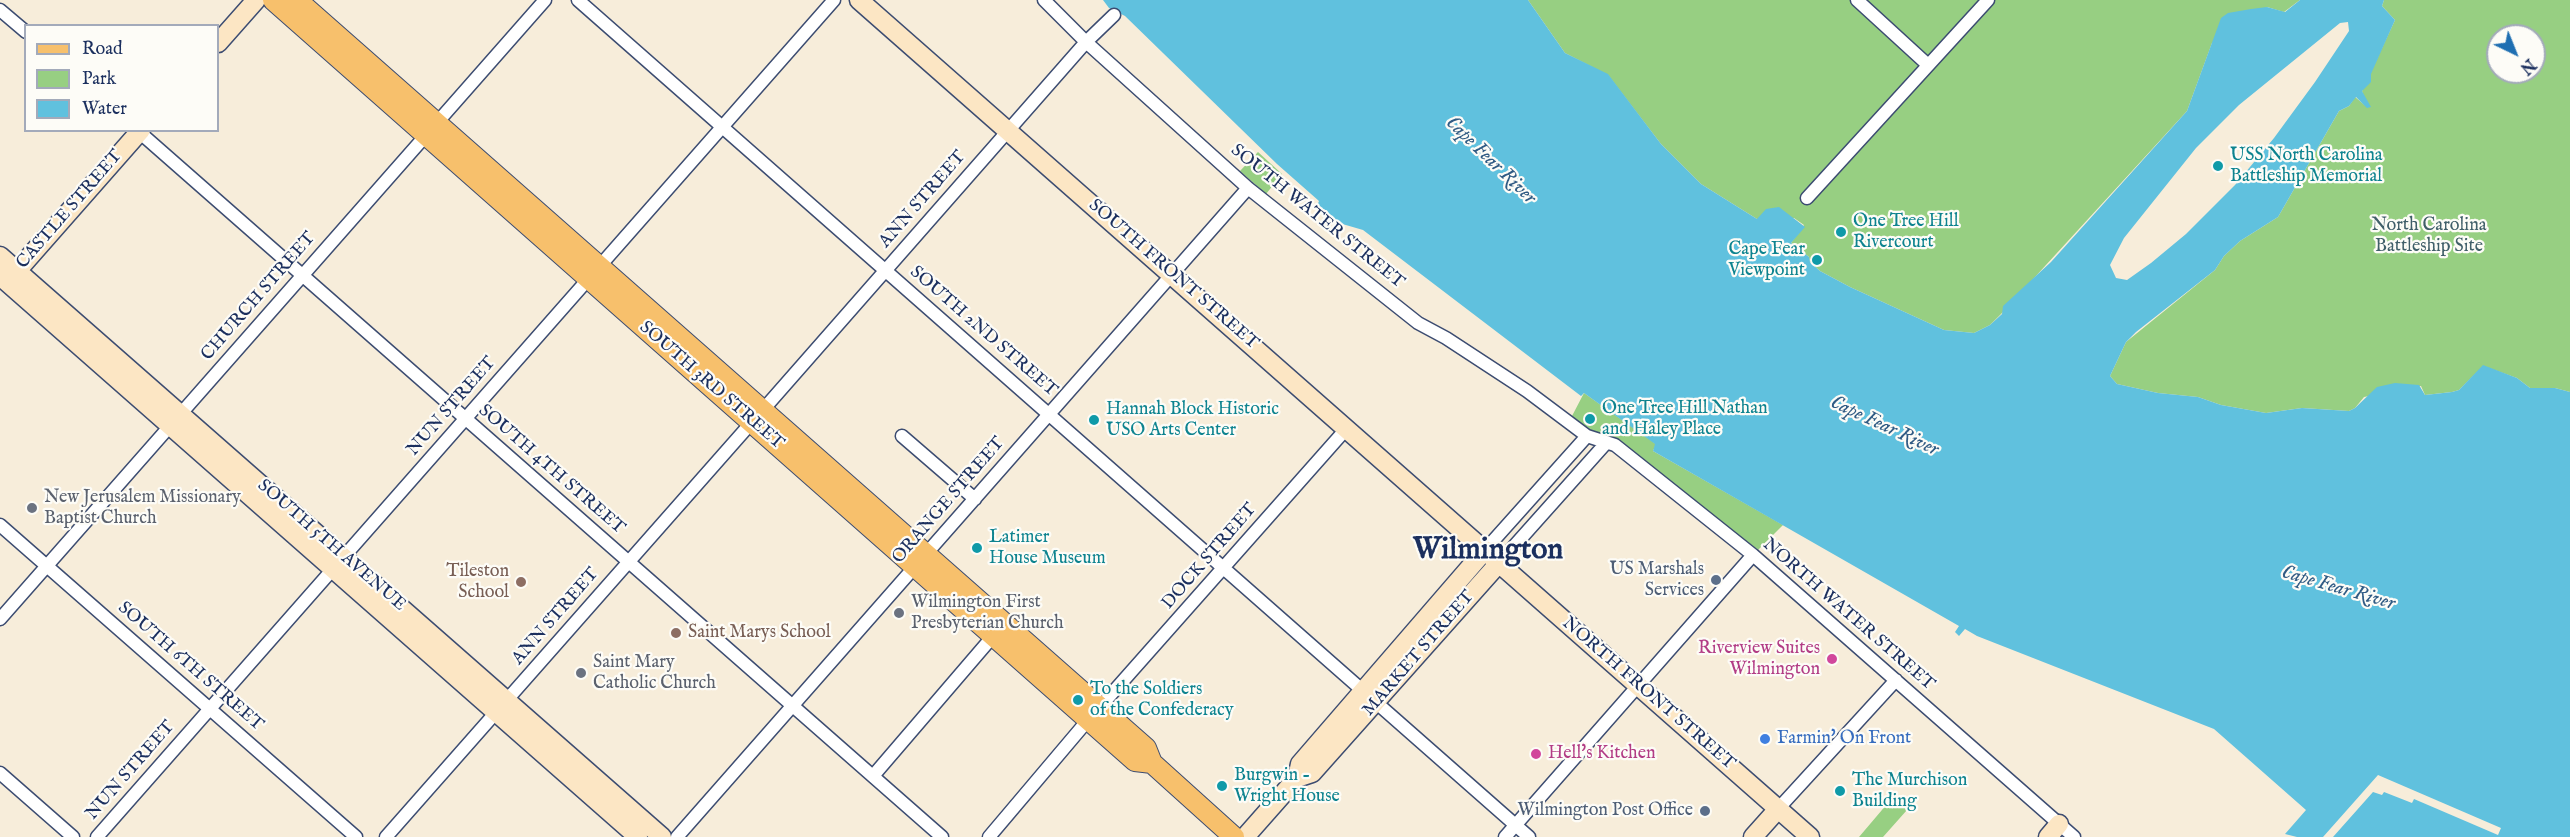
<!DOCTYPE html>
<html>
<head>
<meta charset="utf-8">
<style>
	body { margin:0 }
	#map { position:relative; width:2570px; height:837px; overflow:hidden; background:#f7edda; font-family:"IM FELL English",serif }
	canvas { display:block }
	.legend { position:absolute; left:24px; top:24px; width:195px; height:108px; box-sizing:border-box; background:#fdfcf7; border:2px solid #a3aaba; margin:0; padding:8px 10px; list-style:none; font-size:18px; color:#1b2f5e }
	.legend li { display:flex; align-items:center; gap:12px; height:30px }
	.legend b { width:30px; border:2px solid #a3aaba }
	.north { position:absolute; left:2486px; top:24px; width:60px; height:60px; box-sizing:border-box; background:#fdfcf7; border:2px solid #a3aaba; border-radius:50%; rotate:137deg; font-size:16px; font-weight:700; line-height:24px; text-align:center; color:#1b2f5e }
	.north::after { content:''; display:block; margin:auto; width:21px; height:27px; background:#1f6fb2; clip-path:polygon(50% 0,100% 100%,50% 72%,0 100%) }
</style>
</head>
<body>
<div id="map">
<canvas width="2570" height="837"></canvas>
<ul class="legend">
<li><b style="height:8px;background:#f7c06c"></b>Road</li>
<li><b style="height:16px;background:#97cf82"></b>Park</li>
<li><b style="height:16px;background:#60c1de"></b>Water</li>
</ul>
<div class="north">N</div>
</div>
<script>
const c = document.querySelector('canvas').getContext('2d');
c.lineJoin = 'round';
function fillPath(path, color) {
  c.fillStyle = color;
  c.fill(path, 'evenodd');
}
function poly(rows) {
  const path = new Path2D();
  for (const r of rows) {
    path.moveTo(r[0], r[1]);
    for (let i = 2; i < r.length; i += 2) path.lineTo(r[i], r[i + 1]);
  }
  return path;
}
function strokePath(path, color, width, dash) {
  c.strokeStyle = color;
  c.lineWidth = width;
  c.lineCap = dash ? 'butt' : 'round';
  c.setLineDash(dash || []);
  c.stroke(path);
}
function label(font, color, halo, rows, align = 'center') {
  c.font = font + ' "IM FELL English",serif';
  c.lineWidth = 4.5;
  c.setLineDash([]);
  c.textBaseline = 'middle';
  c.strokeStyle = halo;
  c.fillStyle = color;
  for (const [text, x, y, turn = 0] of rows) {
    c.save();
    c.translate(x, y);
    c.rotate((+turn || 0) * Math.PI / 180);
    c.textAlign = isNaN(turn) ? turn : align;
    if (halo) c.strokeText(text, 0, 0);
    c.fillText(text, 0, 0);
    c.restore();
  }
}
fillPath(poly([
	[1528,0,2300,0,2284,12,2267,7,2212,43,2187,111,2002,313,1990,325,1974,333,1944,330,1850,287,1820,271,1810,262,1809,257,1791,243,1804,225,1794,218,1757,219,1701,184,1661,144,1608,75,1565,53],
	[2384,0,2570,0,2570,392,2555,388,2530,388,2517,378,2483,366,2459,390,2452,392,2425,395,2421,386,2364,397,2355,408,2349,411,2302,408,2266,413,2221,405,2198,397,2158,393,2117,384,2110,376,2126,342,2215,270,2224,256,2240,241,2278,217,2339,111,2349,106,2355,97,2367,107,2362,91,2395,20,2382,6],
	[2498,36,2534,36,2534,72,2498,72],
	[1258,152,1282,174,1266,194,1240,171],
	[1584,393,1656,444,1653,451,1783,525,1758,550,1616,441,1589,432,1572,416],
	[1893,797,1907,810,1883,837,1859,837]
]), '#97cf82');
fillPath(poly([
	[1103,0,1528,0,1565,53,1608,74,1661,144,1701,184,1757,219,1766,209,1779,207,1805,227,1791,243,1809,257,1810,262,1820,271,1850,287,1944,330,1974,333,1990,325,2002,314,2003,306,2051,262,2187,111,2221,18,2228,13,2251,9,2267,7,2285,12,2300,0,2384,0,2382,6,2395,20,2371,74,2371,82,2362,91,2371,107,2367,108,2356,97,2349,106,2339,111,2278,217,2240,241,2224,256,2215,270,2136,332,2126,342,2110,376,2117,384,2158,393,2198,397,2221,405,2266,413,2302,408,2349,411,2355,408,2377,387,2395,383,2419,385,2425,395,2452,392,2459,390,2483,365,2517,378,2530,388,2555,388,2570,392,2570,837,2297,837,2285,834,2306,810,2214,729,1977,636,1965,629,1959,636,1955,632,1959,626,1653,451,1655,444,1584,393,1581,396,1363,230,1339,223,1317,206,1319,201,1277,164,1125,16,1109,8],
	[2348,22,2349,31,2315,82,2274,138,2235,185,2186,234,2151,263,2127,280,2116,278,2110,265,2124,238,2196,148,2239,105,2340,23]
]), '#60c1de');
fillPath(poly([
	[2378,775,2501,828,2498,835,2414,799,2412,803,2384,792,2382,795,2373,792,2333,837,2323,837]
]), '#f7edda');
const street = poly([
	[578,0,1529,837],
	[1044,0,1086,42,1248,188,1418,323,1446,338,1527,391,1587,436,1615,445,1753,555,2074,837],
	[1857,0,1928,65],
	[0,10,26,32],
	[137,130,942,837],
	[1807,198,1988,0],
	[762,411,1086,42,1114,15],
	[902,436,975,499],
	[0,525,356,837],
	[1485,550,1587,436],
	[1499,563,1607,442],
	[0,619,545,0],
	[1099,708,1347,428],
	[0,773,73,837],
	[873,776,994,635],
	[1778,809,1896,680],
	[97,837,834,0],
	[386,837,752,422],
	[677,837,1248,188],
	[989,837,1088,720],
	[1505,837,1753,555]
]);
const secondary = poly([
	[859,0,1810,837],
	[218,43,256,0],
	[0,256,662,837],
	[0,276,638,837],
	[9,280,141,130],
	[1297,778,1300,764,1485,550],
	[1245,837,1297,778,1312,773,1499,563],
	[1753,837,1778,809],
	[2048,837,2059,824]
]);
const primary = poly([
	[273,0,1135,761,1152,763],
	[297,0,1146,748,1152,763,1234,837]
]);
strokePath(street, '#3c4c71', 15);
strokePath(secondary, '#3c4c71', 21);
strokePath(primary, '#3c4c71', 22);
strokePath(street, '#fff', 12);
strokePath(secondary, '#fce6c4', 18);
strokePath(primary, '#f7c06c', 20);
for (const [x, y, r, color] of [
	[2218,166,6,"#0f9aa8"],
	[1841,232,6,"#0f9aa8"],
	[1817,260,6,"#0f9aa8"],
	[1590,419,6,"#0f9aa8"],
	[1094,420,6,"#0f9aa8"],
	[32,508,6,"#6b7280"],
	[977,548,6,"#0f9aa8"],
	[1716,580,6,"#5c6f8a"],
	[521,582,6,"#8d6e63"],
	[899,613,6,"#6b7280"],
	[676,633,6,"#8d6e63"],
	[1832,659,6,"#d1479c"],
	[581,673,6,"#6b7280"],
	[1078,700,6,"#0f9aa8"],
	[1765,739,6,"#3f7fe0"],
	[1536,754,6,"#d1479c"],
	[1222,786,6,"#0f9aa8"],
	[1840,791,6,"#0f9aa8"],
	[1705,811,6,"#5c6f8a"]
]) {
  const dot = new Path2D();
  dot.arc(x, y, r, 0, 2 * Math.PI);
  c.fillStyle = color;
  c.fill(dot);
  strokePath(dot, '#fdfcf7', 2);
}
label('18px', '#0d838f', '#fdfcf7', [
	["USS North Carolina",2230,156],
	["Battleship Memorial",2230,177],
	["One Tree Hill",1853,222],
	["Rivercourt",1853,243],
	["Cape Fear",1805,250,"right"],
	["Viewpoint",1805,271,"right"],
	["One Tree Hill Nathan",1602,409],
	["and Haley Place",1602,430],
	["Hannah Block Historic",1106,410],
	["USO Arts Center",1106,431],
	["Latimer",989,538],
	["House Museum",989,559],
	["To the Soldiers",1090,690],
	["of the Confederacy",1090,711],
	["Burgwin -",1234,776],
	["Wright House",1234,797],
	["The Murchison",1852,781],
	["Building",1852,802]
], 'left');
label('18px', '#1b2f5e', '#fdfcf7', [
	["ANN STREET",923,200,-49],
	["CASTLE STREET",70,210,-49],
	["SOUTH WATER STREET",1317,217,39],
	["SOUTH FRONT STREET",1173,275,41],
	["CHURCH STREET",259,297,-49],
	["SOUTH 2ND STREET",983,332,41],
	["SOUTH 3RD STREET",711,386,41],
	["NUN STREET",452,407,-49],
	["SOUTH 4TH STREET",551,470,41],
	["ORANGE STREET",949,501,-49],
	["SOUTH 5TH AVENUE",331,546,41],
	["DOCK STREET",1210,557,-49],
	["NORTH WATER STREET",1848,615,41],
	["ANN STREET",556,617,-49],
	["MARKET STREET",1419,654,-49],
	["SOUTH 6TH STREET",190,667,41],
	["NORTH FRONT STREET",1648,694,41],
	["NUN STREET",131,771,-49]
]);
label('18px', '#405f69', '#fdfcf7', [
	["North Carolina",2429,226],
	["Battleship Site",2429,247]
]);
label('18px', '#5b616d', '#fdfcf7', [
	["New Jerusalem Missionary",44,498],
	["Baptist Church",44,519],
	["Wilmington First",911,603],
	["Presbyterian Church",911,624],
	["Saint Mary",593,663],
	["Catholic Church",593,684]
], 'left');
label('18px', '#4e5e75', '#fdfcf7', [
	["US Marshals",1704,570],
	["Services",1704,591],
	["Wilmington Post Office",1693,811]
], 'right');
label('18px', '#785e54', '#fdfcf7', [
	["Tileston",509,572],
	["School",509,593],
	["Saint Marys School",688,633,"left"]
], 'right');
label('18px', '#b23c85', '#fdfcf7', [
	["Riverview Suites",1820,649],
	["Wilmington",1820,670],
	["Hell's Kitchen",1548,754,"left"]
], 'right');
label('18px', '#366cbe', '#fdfcf7', [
	["Farmin' On Front",1777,739]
], 'left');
label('italic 20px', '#305b84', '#fdfcf7', [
	["Cape Fear River",1490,161,44],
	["Cape Fear River",1884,427,25],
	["Cape Fear River",2338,589,16]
]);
label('bold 30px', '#1b2f5e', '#fdfcf7', [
	["Wilmington",1488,552]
]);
</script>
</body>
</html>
